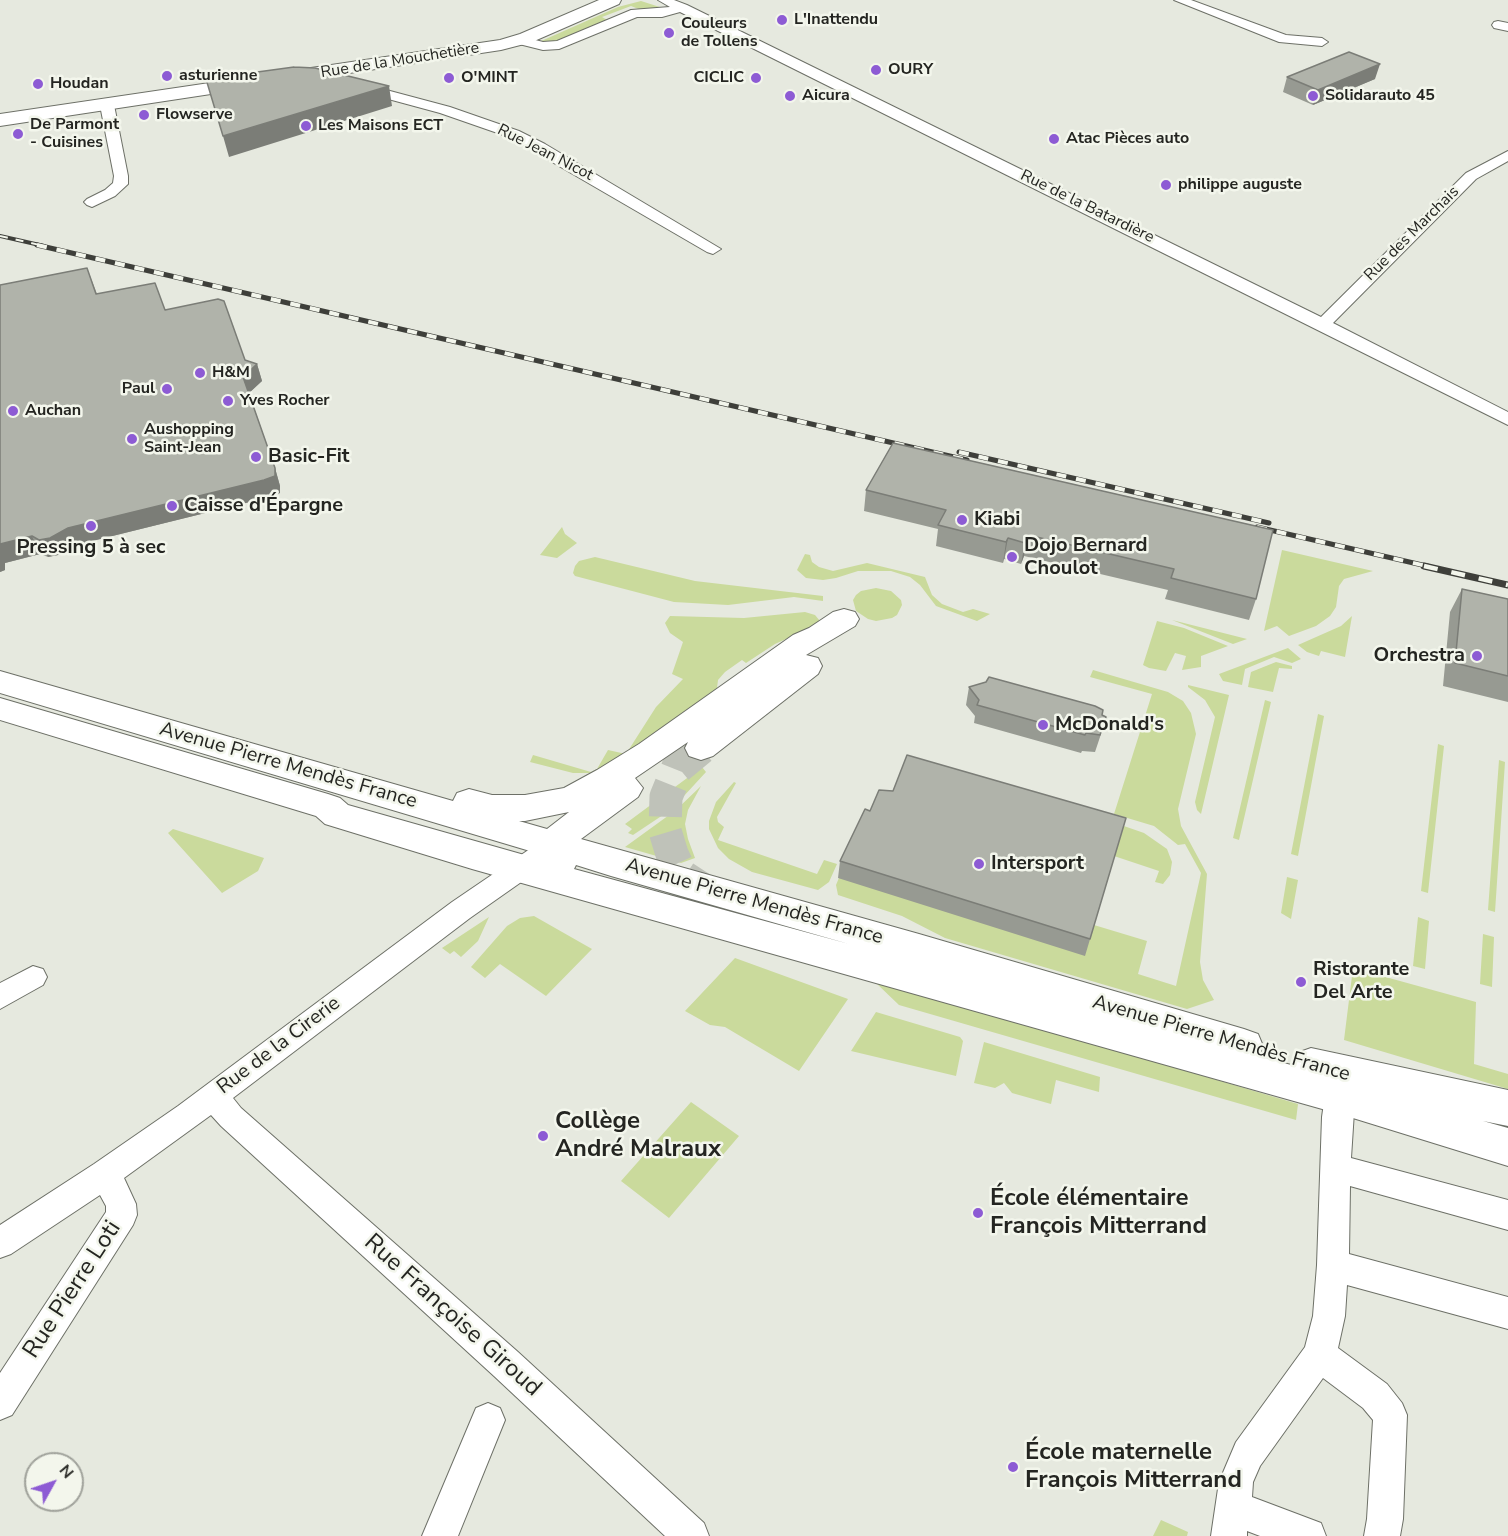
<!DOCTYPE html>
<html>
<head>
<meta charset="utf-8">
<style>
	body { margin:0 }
	#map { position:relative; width:1508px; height:1536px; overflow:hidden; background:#e6e9df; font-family:"Nunito Sans",sans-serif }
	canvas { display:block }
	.north { position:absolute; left:24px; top:1452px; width:60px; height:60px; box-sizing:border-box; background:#f3f6ec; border:2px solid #a0a29b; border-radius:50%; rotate:50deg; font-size:16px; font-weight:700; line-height:24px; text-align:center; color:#242521 }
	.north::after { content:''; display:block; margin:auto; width:21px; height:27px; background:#8d5bd4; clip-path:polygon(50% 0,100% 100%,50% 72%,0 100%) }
</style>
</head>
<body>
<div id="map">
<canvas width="1508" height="1536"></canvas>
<div class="north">N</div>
</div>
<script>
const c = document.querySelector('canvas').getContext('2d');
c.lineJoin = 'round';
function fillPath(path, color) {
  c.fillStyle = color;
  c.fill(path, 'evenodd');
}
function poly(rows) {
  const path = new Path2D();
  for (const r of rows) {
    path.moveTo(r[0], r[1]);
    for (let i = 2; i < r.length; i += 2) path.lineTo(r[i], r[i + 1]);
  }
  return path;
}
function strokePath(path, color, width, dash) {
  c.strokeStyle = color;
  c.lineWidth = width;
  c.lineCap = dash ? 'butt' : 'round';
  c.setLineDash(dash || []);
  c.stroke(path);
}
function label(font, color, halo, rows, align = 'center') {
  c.font = font + ' "Nunito Sans",sans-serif';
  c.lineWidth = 5;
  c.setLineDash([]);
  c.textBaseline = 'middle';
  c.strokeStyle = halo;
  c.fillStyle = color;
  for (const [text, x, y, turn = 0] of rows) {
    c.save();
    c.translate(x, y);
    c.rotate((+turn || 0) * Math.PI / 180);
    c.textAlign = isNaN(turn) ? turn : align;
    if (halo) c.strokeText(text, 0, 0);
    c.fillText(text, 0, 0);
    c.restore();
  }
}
fillPath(poly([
	[641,1,669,10,641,10,631,6,602,17,609,21,552,44,539,42,618,7],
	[562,527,565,534,577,543,557,558,540,555],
	[1282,550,1373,571,1344,579,1339,586,1336,607,1330,616,1316,626,1289,636,1277,626,1264,631],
	[805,554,810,555,812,562,819,567,833,571,867,563,925,577,932,595,942,604,963,612,973,609,990,614,977,621,936,606,920,585,910,577,891,571,858,571,836,578,823,580,806,578,797,570],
	[595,557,695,581,823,596,823,601,794,597,728,605,674,602,575,576,573,573,575,566,579,561],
	[876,588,891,591,901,600,902,605,897,615,892,618,876,621,868,619,856,611,853,600,856,595,861,591],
	[805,612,815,615,820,621,817,625,775,644,746,663,742,660,725,672,718,680,717,688,692,714,609,769,590,773,573,773,530,762,533,755,591,772,597,769,608,750,626,754,656,707,683,679,672,674,683,642,670,633,665,623,670,616,744,618],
	[1352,616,1345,657,1321,651,1319,656,1307,652,1298,645,1341,626],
	[1172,620,1247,639,1233,644],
	[1157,621,1184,628,1228,646,1201,656,1201,667,1182,670,1186,656,1175,653,1166,671,1149,668,1143,665],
	[1288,648,1301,659,1292,663,1274,657,1245,669,1242,685,1223,681,1219,674],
	[1276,662,1292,666,1292,669,1279,668,1273,692,1248,687,1251,672],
	[1093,670,1168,692,1183,701,1191,713,1196,734,1178,809,1181,826,1207,874,1200,962,1203,980,1214,1000,1187,1009,945,938,902,916,838,895,836,885,841,873,1094,925,1147,941,1138,974,1176,986,1201,873,1185,844,1178,845,1154,826,1114,814,1152,694,1090,677],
	[1188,685,1229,695,1201,814,1197,810,1195,802,1215,717,1205,700,1188,687],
	[1265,700,1271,702,1239,840,1233,838],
	[1318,714,1324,716,1298,856,1291,854],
	[1438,744,1444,746,1428,893,1421,891],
	[1499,760,1505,762,1495,912,1488,910],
	[702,767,706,772,672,809,633,835,628,833,632,829,625,824],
	[734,782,736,783,717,817,718,822,724,827,718,840,817,874,824,860,837,864,829,882,818,890,752,872,729,859,718,848,709,829,709,821,716,802],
	[701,786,688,810,685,824,688,839,695,858,681,863,625,847,676,810],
	[1098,817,1144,833,1167,849,1172,862,1170,875,1163,884,1155,882,1159,871,1114,856],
	[173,829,264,858,258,871,222,893,168,833],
	[1287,877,1298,880,1291,919,1281,913],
	[534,916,592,949,546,996,500,964,485,978,471,967,507,926,520,918],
	[489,917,478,941,461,957,454,951,450,954,442,948],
	[1418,917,1429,921,1425,969,1413,966],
	[1483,934,1494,937,1492,987,1480,984],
	[735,958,848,999,799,1071,725,1027,710,1025,685,1011],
	[1353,968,1476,1002,1474,1064,1508,1074,1508,1089,1344,1040],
	[876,979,1298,1104,1296,1120,899,1005,876,983],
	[876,1012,960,1037,963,1041,956,1076,851,1051],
	[984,1042,1100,1077,1099,1092,1056,1080,1051,1104,1012,1093,1004,1083,995,1088,974,1083],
	[691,1102,739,1136,669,1218,621,1181],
	[1161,1520,1188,1532,1187,1536,1153,1536]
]), '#cada9c');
strokePath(poly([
	[701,748,678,767,666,797,665,831,672,854,682,876,730,907,755,917]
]), '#bfc2b9', 33, [33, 16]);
const street = poly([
	[658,0,674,0,687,5,1321,317,1466,173,1508,151,1508,161,1476,179,1333,323,1508,412,1508,425,680,12,662,17,637,17,559,49,543,50,515,43,514,40,520,36,543,42,557,41,631,10,670,7,658,0],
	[1174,0,1191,0,1286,35,1322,38,1328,42,1322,46,1279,42,1174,0],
	[1498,21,1508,23,1508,31,1494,28,1492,25,1494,22,1498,21],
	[360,83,450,107,519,131,545,144,721,249,713,254,707,252,509,137,440,113,355,90,353,87,360,83],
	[107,101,114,105,128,176,128,184,115,196,92,207,87,205,84,202,87,199,105,190,113,183,114,176,100,105,107,101],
	[555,835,564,838,568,845,564,852,470,918,233,1098,241,1108,518,1352,704,1523,709,1536,665,1536,494,1376,221,1126,211,1115,124,1178,136,1204,137,1215,133,1225,12,1415,0,1420,0,1373,106,1212,106,1206,100,1195,11,1254,0,1258,0,1225,94,1164,178,1106,452,902,546,838,555,835],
	[33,966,43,969,47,977,43,985,0,1009,0,983,33,966],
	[1340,1083,1350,1087,1355,1096,1351,1158,1508,1200,1508,1230,1350,1186,1349,1254,1508,1297,1508,1329,1347,1285,1345,1316,1338,1348,1387,1384,1402,1403,1407,1415,1403,1519,1400,1536,1364,1536,1367,1519,1373,1420,1363,1408,1323,1378,1260,1466,1253,1482,1252,1497,1321,1523,1326,1536,1260,1536,1247,1531,1247,1536,1211,1536,1219,1482,1236,1442,1305,1347,1313,1316,1317,1265,1322,1117,1325,1096,1330,1087,1340,1083],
	[488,1403,500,1408,505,1420,458,1536,422,1536,476,1408,488,1403]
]);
const secondary = poly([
	[599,0,621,0,619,4,532,42,501,50,0,126,0,114,500,40,520,34,599,0]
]);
const primary = poly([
	[844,609,855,612,859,619,855,626,806,655,818,658,822,666,818,674,713,756,701,760,689,756,685,748,688,742,635,778,643,788,638,797,581,839,919,934,1244,1029,1258,1034,1263,1046,1259,1056,1291,1065,1297,1053,1311,1048,1508,1090,1508,1126,1483,1121,1508,1128,1508,1166,1340,1114,472,869,325,824,316,816,0,720,0,698,328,794,340,798,348,805,542,860,540,854,0,693,0,671,453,801,457,793,469,789,492,795,525,795,564,788,597,770,639,744,793,635,809,628,833,612,844,609],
	[569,812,547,829,519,821,525,821,569,812],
	[576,865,611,876,849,944,574,869,576,865]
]);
strokePath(street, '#6d7067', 2);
strokePath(secondary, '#6d7067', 2);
strokePath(primary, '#6d7067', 2);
fillPath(street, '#fff');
fillPath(secondary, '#fff');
fillPath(primary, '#fff');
const railFar2 = poly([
	[0,236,44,246]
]);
const railFar1 = poly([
	[37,245,967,460],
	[959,452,1269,523],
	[1257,527,1431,567]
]);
const rail = poly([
	[1424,566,1508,585]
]);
strokePath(railFar2, '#3e3f3a', 4);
strokePath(railFar1, '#3e3f3a', 5);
strokePath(rail, '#3e3f3a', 7);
strokePath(railFar2, '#f3f6ec', 2, [8]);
strokePath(railFar1, '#f3f6ec', 4, [10]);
strokePath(rail, '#f3f6ec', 4.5, [14]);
fillPath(poly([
	[1287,77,1375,79,1313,105,1283,92],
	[87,268,97,294,165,310,245,360,257,364,262,381,249,393,275,468,280,486,280,493,270,497,76,545,58,555,48,557,40,554,5,563,5,570,0,572],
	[893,443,1256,599,1249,620,1165,599,1168,590,1024,556,1021,564,1004,559,1003,563,936,546,938,529,864,511,866,490],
	[1462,589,1508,599,1508,702,1443,686,1450,612],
	[969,687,1102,715,1101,734,1095,752,1082,751,1081,753,974,723,975,716,966,705],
	[1126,818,1085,956,838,878,840,861]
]), '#979a92');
fillPath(poly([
	[1380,64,1375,79,1313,105,1318,90],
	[389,86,392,106,229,157,223,136],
	[257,364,262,381,248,394,243,377],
	[275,468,280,486,280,493,270,497,76,545,58,555,48,557,39,540,68,528],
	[1028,535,1024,556,1021,564,1025,543],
	[32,536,40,554,5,563,5,570,0,572,0,544],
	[1008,538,1004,559,1003,563,1006,542]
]), '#7b7d77');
const building = poly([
	[1349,52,1380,64,1318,90,1287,77,1349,52],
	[294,67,315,68,389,86,223,136,206,79,294,67],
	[87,268,96,294,155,283,165,310,218,299,224,301,245,360,257,364,243,377,275,468,275,476,264,480,68,528,50,538,39,540,32,536,0,544,0,285,87,268],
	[893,443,1273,530,1256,599,1171,578,1174,569,1028,535,1025,543,1008,538,1006,542,938,525,946,510,866,490,893,443],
	[1462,589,1508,599,1508,676,1455,663,1462,589],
	[989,677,1095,706,1103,710,1102,715,1106,717,1100,735,1086,733,1085,735,977,705,979,700,969,687,986,682,989,677],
	[907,755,1126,818,1090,939,840,861,865,809,870,811,879,790,893,791,907,755]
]);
fillPath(building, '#b0b3aa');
strokePath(building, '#7b7d77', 1.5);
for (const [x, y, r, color] of [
	[782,20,6,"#8d5bd4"],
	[669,33,6,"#8d5bd4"],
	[876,70,6,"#8d5bd4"],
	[167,76,6,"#8d5bd4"],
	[449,78,6,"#8d5bd4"],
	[756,78,6,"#8d5bd4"],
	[38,84,6,"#8d5bd4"],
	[790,96,6,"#8d5bd4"],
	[1313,96,6,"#8d5bd4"],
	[144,115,6,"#8d5bd4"],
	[306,126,6,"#8d5bd4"],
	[18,134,6,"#8d5bd4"],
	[1054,139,6,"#8d5bd4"],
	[1166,185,6,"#8d5bd4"],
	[200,373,6,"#8d5bd4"],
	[167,389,6,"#8d5bd4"],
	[228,401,6,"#8d5bd4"],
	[13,411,6,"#8d5bd4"],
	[132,439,6,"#8d5bd4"],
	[256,457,6,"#8d5bd4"],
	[172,506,6,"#8d5bd4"],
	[962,520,6,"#8d5bd4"],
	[91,526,6,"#8d5bd4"],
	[1012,557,6,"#8d5bd4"],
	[1477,656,6,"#8d5bd4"],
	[1043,725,6,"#8d5bd4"],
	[979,864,6,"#8d5bd4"],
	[1301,982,6,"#8d5bd4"],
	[543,1136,6,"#8d5bd4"],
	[978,1213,6,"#8d5bd4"],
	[1013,1467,6,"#8d5bd4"]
]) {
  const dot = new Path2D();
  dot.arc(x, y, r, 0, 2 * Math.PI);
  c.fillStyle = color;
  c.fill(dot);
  strokePath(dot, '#f3f6ec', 2);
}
label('bold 16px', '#242521', '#f3f6ec', [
	["L'Inattendu",794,20],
	["Couleurs",681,24],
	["de Tollens",681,42],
	["OURY",888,70],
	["asturienne",179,76],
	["O'MINT",461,78],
	["CICLIC",744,78,"right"],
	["Houdan",50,84],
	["Aicura",802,96],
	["Solidarauto 45",1325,96],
	["Flowserve",156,115],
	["De Parmont",30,125],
	["- Cuisines",30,143],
	["Les Maisons ECT",318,126],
	["Atac Pièces auto",1066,139],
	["philippe auguste",1178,185],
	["H&M",212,373],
	["Paul",155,389,"right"],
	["Yves Rocher",240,401],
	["Auchan",25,411],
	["Aushopping",144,430],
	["Saint-Jean",144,448]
], 'left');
label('16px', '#242521', '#f3f6ec', [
	["Rue de la Mouchetière",400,61,-9],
	["Rue Jean Nicot",545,153,27],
	["Rue de la Batardière",1087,207,26],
	["Rue des Marchais",1412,234,-45]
]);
label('bold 20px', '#242521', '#f3f6ec', [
	["Basic-Fit",268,457],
	["Caisse d'Épargne",184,506],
	["Kiabi",974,520],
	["Dojo Bernard",1024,546],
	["Choulot",1024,569],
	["Pressing 5 à sec",91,548,"center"],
	["Orchestra",1465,656,"right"],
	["McDonald's",1055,725],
	["Intersport",991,864],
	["Ristorante",1313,970],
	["Del Arte",1313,993]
], 'left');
label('20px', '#242521', '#f3f6ec', [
	["Avenue Pierre Mendès France",288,766,16],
	["Avenue Pierre Mendès France",754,902,16],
	["Avenue Pierre Mendès France",1221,1039,16],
	["Rue de la Cirerie",279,1046,-37]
]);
label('bold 24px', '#242521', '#f3f6ec', [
	["Collège",555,1122],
	["André Malraux",555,1150],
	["École élémentaire",990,1199],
	["François Mitterrand",990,1227],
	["École maternelle",1025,1453],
	["François Mitterrand",1025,1481]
], 'left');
label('24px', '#242521', '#f3f6ec', [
	["Rue Pierre Loti",73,1290,-57],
	["Rue Françoise Giroud",452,1316,42]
]);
</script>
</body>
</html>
